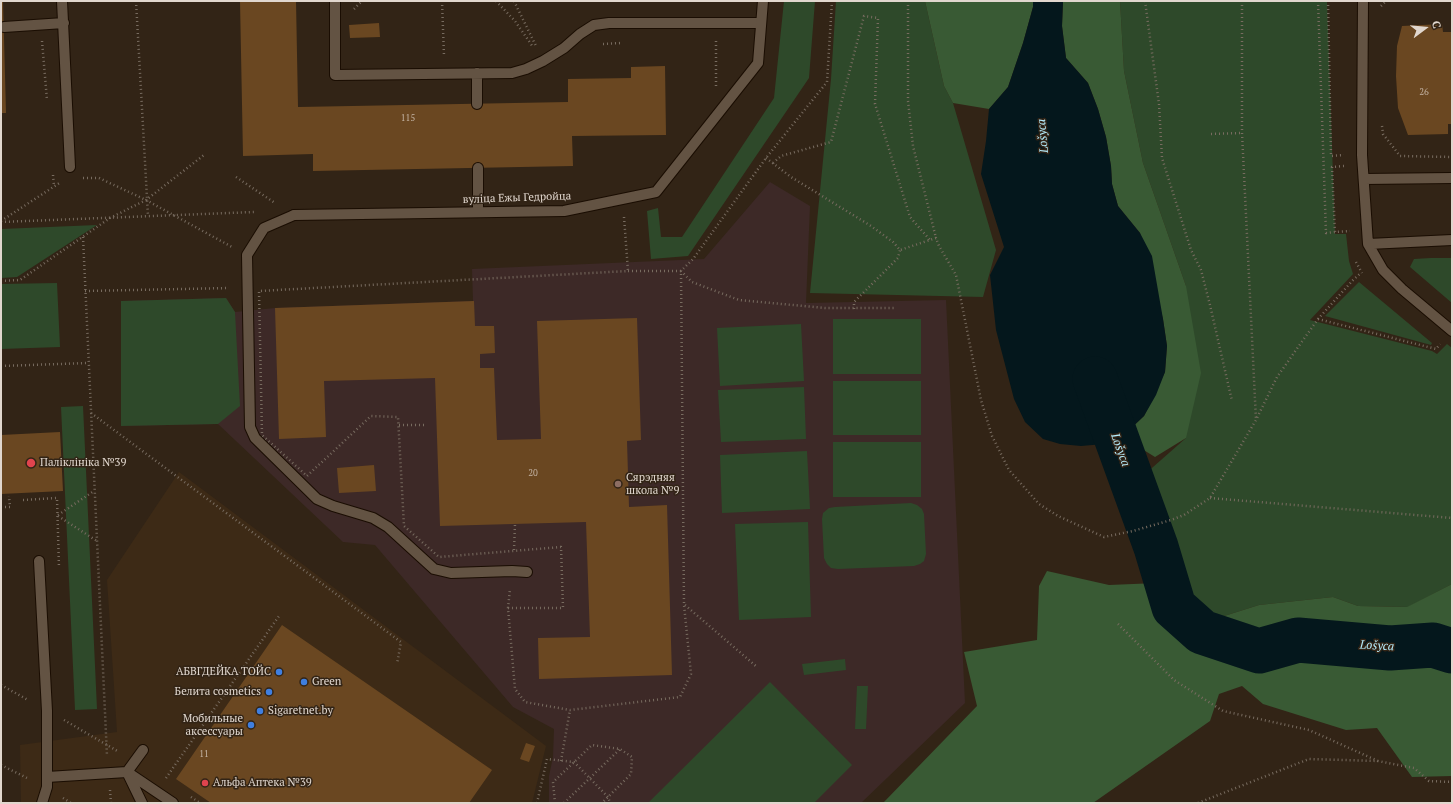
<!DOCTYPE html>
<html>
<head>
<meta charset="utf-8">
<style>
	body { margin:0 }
	#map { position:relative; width:1453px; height:804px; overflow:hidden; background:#322416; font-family:"PT Serif",serif }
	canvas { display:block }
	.frame { position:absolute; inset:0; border:2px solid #e1d7ce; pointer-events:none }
	.north { position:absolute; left:1405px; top:8px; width:40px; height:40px; -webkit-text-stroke:3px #322416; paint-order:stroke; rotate:74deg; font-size:11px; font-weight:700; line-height:16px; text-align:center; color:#e1d7ce }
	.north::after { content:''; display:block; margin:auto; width:14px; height:18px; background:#e1d7ce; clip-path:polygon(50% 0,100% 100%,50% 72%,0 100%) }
</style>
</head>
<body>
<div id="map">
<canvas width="1453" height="804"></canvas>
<div class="frame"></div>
<div class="north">С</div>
</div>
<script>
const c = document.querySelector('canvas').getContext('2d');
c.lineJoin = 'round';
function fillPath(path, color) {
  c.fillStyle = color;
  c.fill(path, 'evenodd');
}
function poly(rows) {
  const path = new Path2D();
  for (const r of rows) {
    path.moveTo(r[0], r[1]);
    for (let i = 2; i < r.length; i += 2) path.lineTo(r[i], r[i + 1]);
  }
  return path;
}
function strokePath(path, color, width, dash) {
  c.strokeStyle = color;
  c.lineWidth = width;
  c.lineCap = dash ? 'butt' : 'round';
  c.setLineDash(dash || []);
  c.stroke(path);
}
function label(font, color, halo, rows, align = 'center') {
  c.font = font + ' "PT Serif",serif';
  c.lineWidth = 3;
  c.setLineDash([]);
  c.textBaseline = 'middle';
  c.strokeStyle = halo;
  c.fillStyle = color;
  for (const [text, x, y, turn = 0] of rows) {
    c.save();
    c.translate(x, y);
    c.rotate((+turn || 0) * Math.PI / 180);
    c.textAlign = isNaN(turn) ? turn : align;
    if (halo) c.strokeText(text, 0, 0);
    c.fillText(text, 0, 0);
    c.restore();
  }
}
fillPath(poly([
	[179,472,546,746,532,803,21,803,20,745,117,732,107,580]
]), '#3d2a16');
fillPath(poly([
	[770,182,810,206,806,303,946,300,965,703,861,803,549,803,549,776,553,757,554,729,513,707,375,545,343,542,218,424,121,426,121,301,226,298,235,312,275,308,473,301,472,269,704,259]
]), '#3d2927');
fillPath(poly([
	[784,1,815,1,809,78,688,256,651,259,647,211,658,208,661,237,682,237,774,98],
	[836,1,925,1,944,86,953,103,996,250,983,297,810,293,831,79],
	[1120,1,1327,1,1335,234,1346,234,1349,261,1353,274,1310,320,1432,351,1437,354,1447,344,1452,348,1452,584,1408,607,1358,606,1333,597,1259,605,1202,623,1157,583,1140,515,1136,482,1186,438,1186,286,1143,163,1124,71],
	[97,225,17,277,1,278,1,229],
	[1431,258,1452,258,1452,303,1410,267,1414,259],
	[1359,282,1432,343,1431,345,1325,316],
	[57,283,60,347,1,349,1,284],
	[226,298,235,312,240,406,218,424,121,426,121,301],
	[833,319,921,319,921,374,833,374],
	[801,324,804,381,720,386,717,328],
	[833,381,921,381,921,435,833,435],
	[804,387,806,439,721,442,718,390],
	[83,406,97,709,75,710,61,407],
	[833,442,921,442,921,497,833,497],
	[807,451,810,509,722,513,720,455],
	[911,503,917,505,922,509,924,514,926,554,924,561,920,564,914,566,838,569,831,568,827,564,824,558,822,519,823,513,829,508,835,507],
	[808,522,811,617,739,620,735,524],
	[845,659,846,670,804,675,802,664],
	[770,682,852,765,814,803,648,803],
	[857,686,868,686,866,729,855,729]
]), '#2e492a');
fillPath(poly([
	[925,1,1033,1,1033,7,1023,43,1008,87,989,109,953,103,944,86],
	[1063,1,1120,1,1124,71,1143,163,1186,286,1201,373,1186,438,1155,457,1142,449,1127,432,1144,416,1165,372,1167,346,1163,319,1140,233,1118,206,1112,184,1111,166,1106,137,1098,109,1088,83,1066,58,1062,26],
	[1047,571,1109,585,1157,583,1202,623,1259,605,1333,597,1358,606,1407,607,1452,584,1452,776,1412,777,1377,728,1346,730,1263,704,1242,686,1219,694,1210,721,1093,803,883,803,977,706,964,652,1037,640,1039,586]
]), '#395a34');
fillPath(poly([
	[1033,1,1063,1,1062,26,1066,58,1088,83,1098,109,1106,137,1111,166,1112,184,1118,206,1140,233,1152,256,1163,319,1167,346,1165,372,1156,395,1144,416,1127,432,1104,444,1081,446,1060,444,1043,439,1025,422,1014,399,996,330,990,275,1004,247,981,174,986,141,989,109,1008,87,1023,43,1033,7]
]), '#04171c');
strokePath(poly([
	[1095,379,1156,547,1174,607,1202,632,1259,651,1298,640,1390,648,1433,645,1452,651]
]), '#04171c', 45);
fillPath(poly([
	[1,1,3,1,6,113,1,113],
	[240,1,296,1,298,107,568,102,568,79,631,78,631,67,665,66,666,135,572,136,573,166,313,171,313,154,243,156],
	[379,23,380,37,350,38,349,25],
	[1442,24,1443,32,1452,32,1452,124,1448,124,1448,134,1408,135,1398,108,1396,76,1397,46,1402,26],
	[474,301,475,326,494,326,495,353,480,354,480,368,494,368,497,440,541,439,537,321,637,318,641,440,627,441,629,507,667,505,672,675,539,679,538,638,590,637,586,522,440,526,435,378,324,381,326,437,279,439,275,308],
	[60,432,63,491,1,494,1,435],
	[374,465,376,491,339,493,337,468],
	[282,625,492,770,469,803,211,803,176,779],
	[526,743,535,746,529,762,520,759]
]), '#6a4721');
const service = poly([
	[62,1,70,167],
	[335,1,335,75,512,73,526,69,543,61,564,48,580,34,594,25,609,23,761,23],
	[1363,1,1362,155,1368,244,1383,270,1402,289,1452,331],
	[4,27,64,23],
	[477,73,477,104],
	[1364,179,1452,178],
	[478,212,478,168],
	[294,215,264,228,247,255,250,427,255,438,317,499,333,506,373,518,388,527,434,569,451,573,512,571,527,572],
	[1368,244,1452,240],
	[39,561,47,711,47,787,42,803],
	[127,772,142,803],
	[127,772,143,750],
	[47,777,127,772,173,803]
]);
const minor = poly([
	[294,215,564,211,656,192,758,63,763,1]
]);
strokePath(service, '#1a0d02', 12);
strokePath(minor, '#1a0d02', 12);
strokePath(poly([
	[136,1,148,216],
	[442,1,444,56],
	[496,1,515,21,533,47],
	[514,1,536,46],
	[832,1,827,82,766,158,693,259,681,271,692,282,739,300,825,308,894,308],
	[908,1,908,101,913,146,936,238],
	[1145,1,1159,104,1162,158,1191,250,1201,270,1210,305,1232,401],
	[1242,1,1242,133,1256,420],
	[1318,1,1326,233,1335,232],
	[1328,1,1331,156,1344,155],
	[1381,6,1386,1],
	[354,9,362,1],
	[42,41,47,100],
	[603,44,622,43],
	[716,86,716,41],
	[1382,126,1383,134,1400,156,1452,157],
	[1211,134,1242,133],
	[766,158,791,177,871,226,893,242,900,250,936,238,939,246,956,275,981,400,992,436,1009,470,1039,504,1058,516,1104,537,1133,531,1171,520,1184,515,1210,498,1256,420,1277,377,1318,319,1354,279,1361,273],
	[773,163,781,156,831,142,864,16,878,18,875,104,910,217,930,240],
	[1344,166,1332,167,1335,232,1350,231],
	[53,175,54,186],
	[236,177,275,203],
	[83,178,99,178,146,200,232,247],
	[624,217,628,271],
	[1,221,61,182],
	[1,222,254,212],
	[83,237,107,756],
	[1356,262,1362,273],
	[628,271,681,271,684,605,691,674,680,697,570,710,525,702,515,689,508,608,563,608,561,547,439,557,404,526,398,417,371,416,307,476,262,435,259,291,628,271],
	[1,281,20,280,110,218,146,200,204,155],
	[85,291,229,288],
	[854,309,854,302,898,258,900,250],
	[1318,319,1436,349,1440,344],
	[1,366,88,363],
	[91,413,401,642,397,664],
	[399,425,427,425],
	[1210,498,1452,518],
	[23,500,57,498,59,568],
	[1,507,10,507,9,496],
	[58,515,94,491],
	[58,516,97,541],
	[514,550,515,524],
	[685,605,757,667],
	[508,608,510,589],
	[1118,624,1174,680,1223,711,1309,730,1378,761],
	[1,685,28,700],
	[64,720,119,752],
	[561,761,570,710],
	[1,765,29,779],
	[166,778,279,616],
	[110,790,111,803],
	[191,797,200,803],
	[63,798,71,803],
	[537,803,547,759,574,762,608,797,610,803],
	[555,803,553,782,592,745,620,749,632,757,631,774,602,803],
	[564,803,620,749],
	[1198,803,1309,759,1378,761,1414,768,1429,781,1452,782]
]), '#786c60', 2.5, [1, 3]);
strokePath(service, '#635343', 10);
strokePath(minor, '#635343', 10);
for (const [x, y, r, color] of [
	[31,463,5,"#e0444e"],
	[618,484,4,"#8d6e63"],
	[279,672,4,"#3f7fe0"],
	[304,682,4,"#3f7fe0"],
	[269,692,4,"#3f7fe0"],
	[260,711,4,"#3f7fe0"],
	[251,725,4,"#3f7fe0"],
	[205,783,4,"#e0444e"]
]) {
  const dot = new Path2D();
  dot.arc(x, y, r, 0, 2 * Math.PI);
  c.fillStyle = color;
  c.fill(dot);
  strokePath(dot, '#322416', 1.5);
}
label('9px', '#c3b3a3', null, [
	["26",1424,92],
	["115",408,118],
	["20",533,473],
	["11",204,754]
]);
label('11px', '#e1d7ce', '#322416', [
	["вуліца Ежы Гедройца",517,198,-2]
]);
label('11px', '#e1d7ce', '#322416', [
	["Паліклініка №39",40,463],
	["Сярэдняя",626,478],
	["школа №9",626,491],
	["АБВГДЕЙКА ТОЙС",271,672,"right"],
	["Green",312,682],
	["Белита cosmetics",261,692,"right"],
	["Sigaretnet.by",268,711],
	["Мобильные",243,719,"right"],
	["аксессуары",243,732,"right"],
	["Альфа Аптека №39",213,783]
], 'left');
label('italic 12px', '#b4ecfc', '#322416', [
	["Lošyca",1043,136,-95],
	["Lošyca",1120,450,70],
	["Lošyca",1377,646,3]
]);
</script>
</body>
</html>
